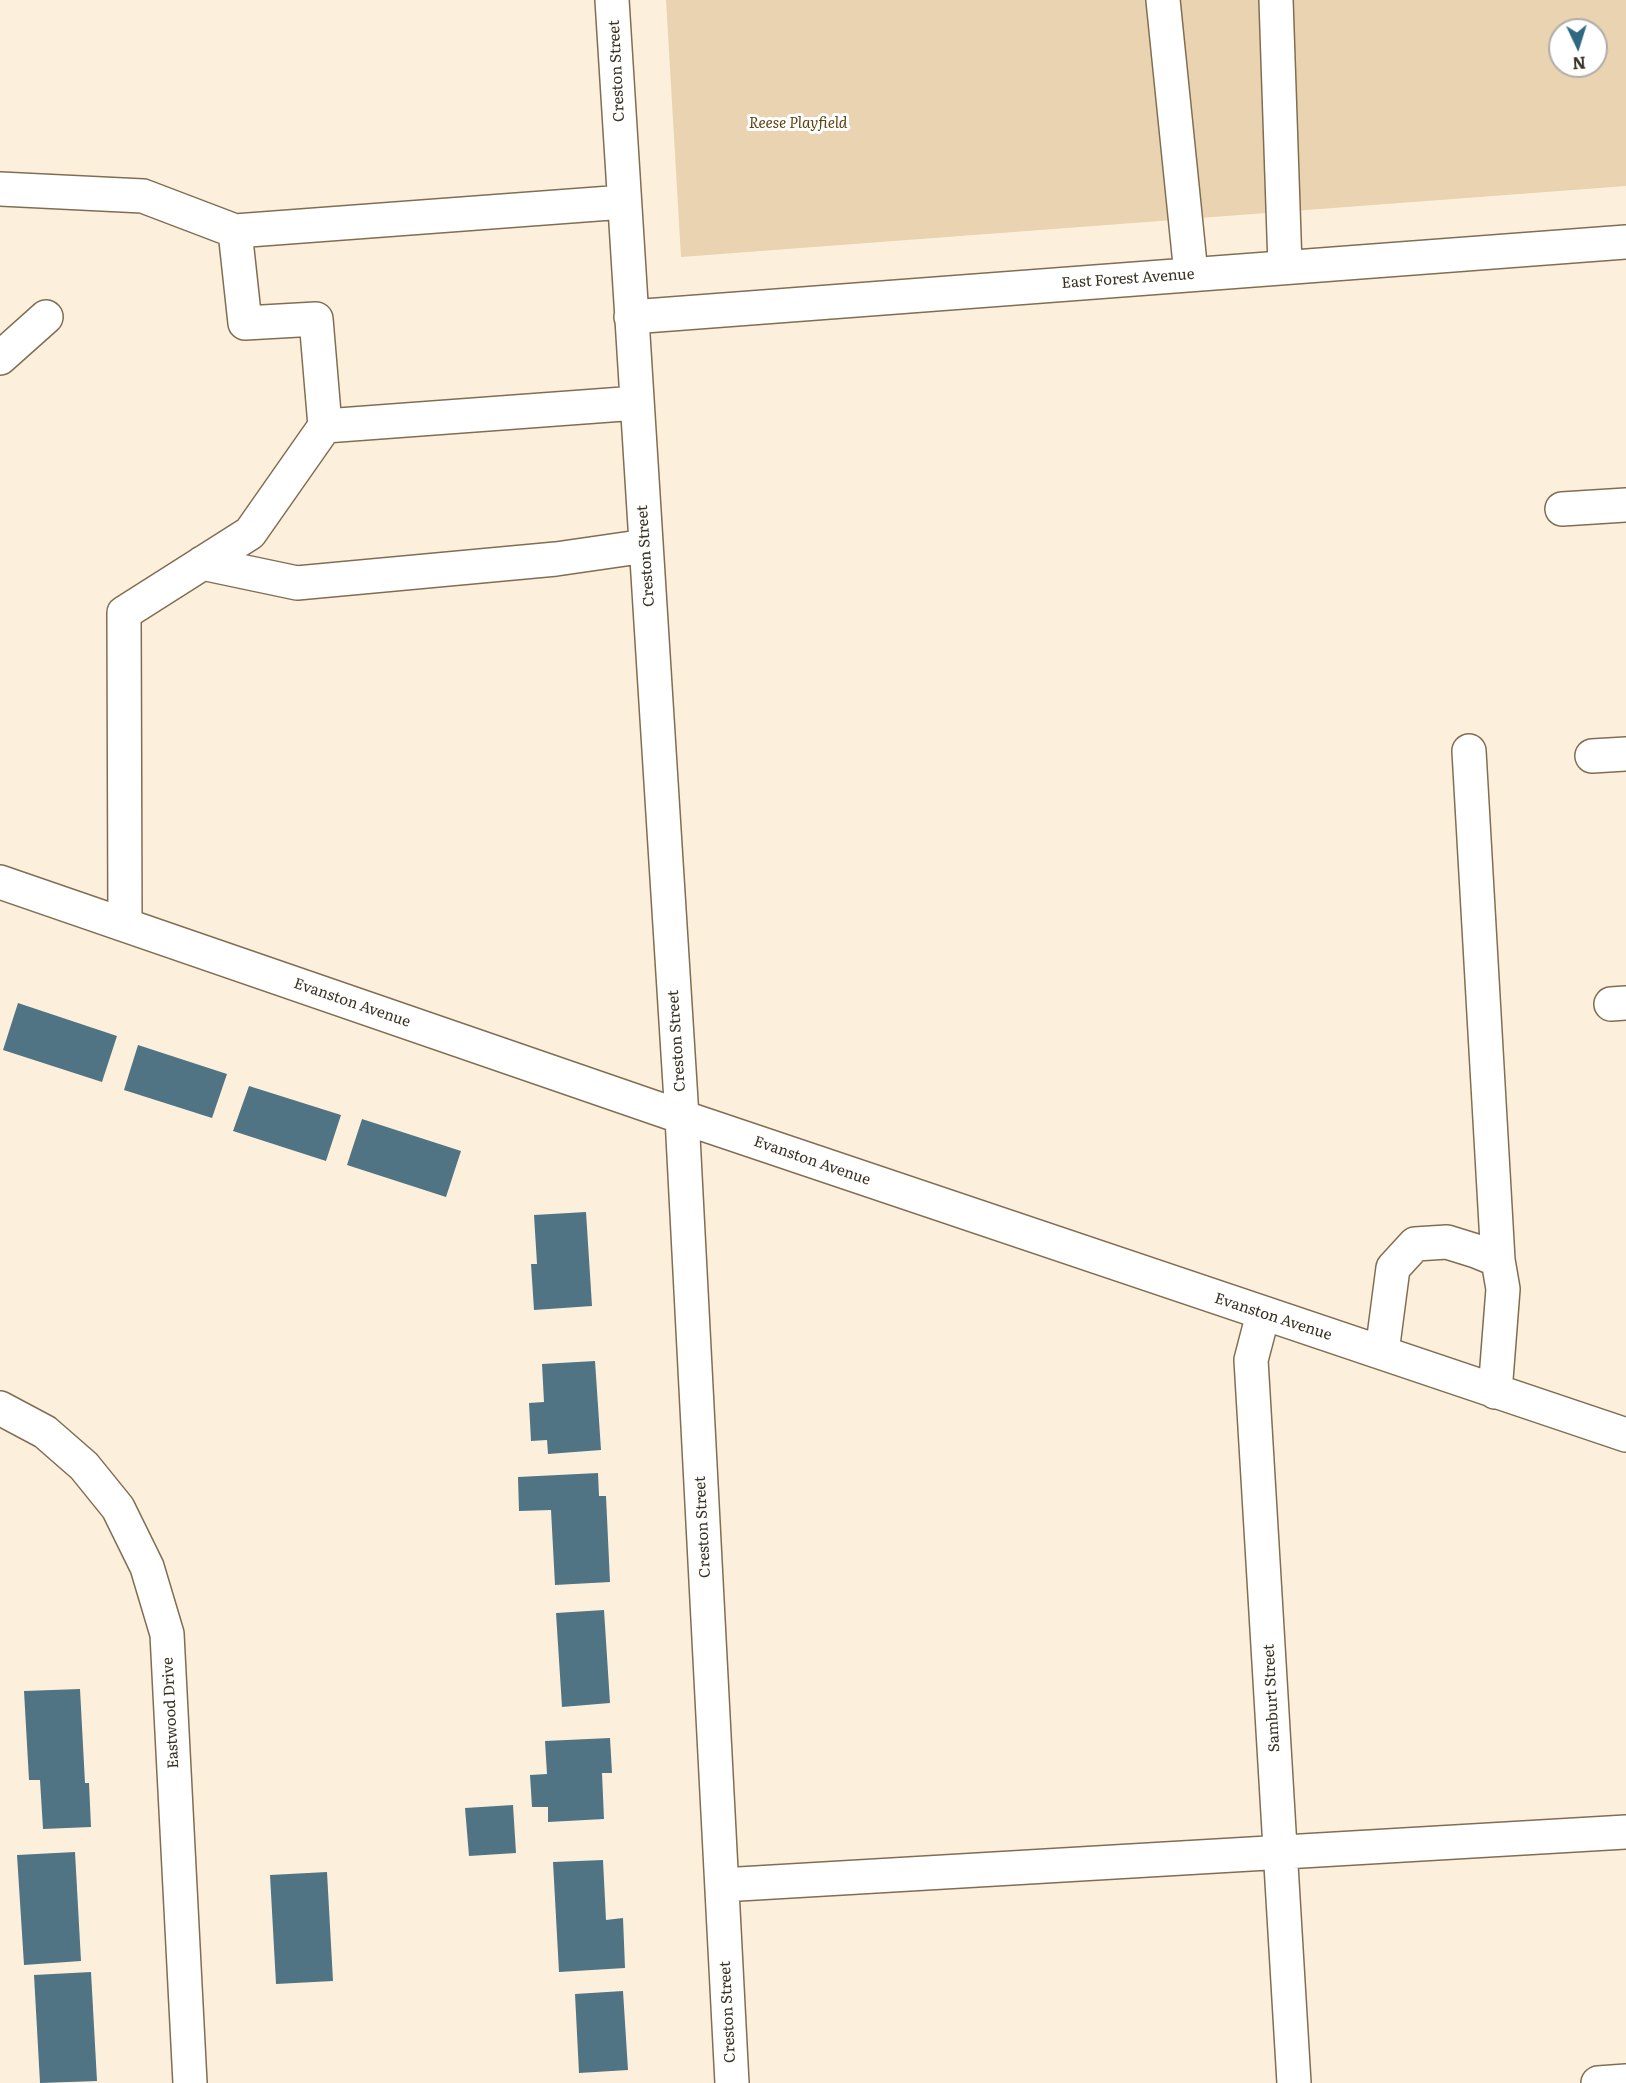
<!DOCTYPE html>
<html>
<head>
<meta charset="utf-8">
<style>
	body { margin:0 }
	#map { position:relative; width:1626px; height:2083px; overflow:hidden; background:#fcf0dd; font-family:Literata,serif }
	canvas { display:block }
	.north { position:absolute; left:1548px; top:18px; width:60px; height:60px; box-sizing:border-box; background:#fff; border:2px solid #b0ada7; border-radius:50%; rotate:176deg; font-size:16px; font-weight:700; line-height:24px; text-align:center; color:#393124 }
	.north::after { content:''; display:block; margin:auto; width:21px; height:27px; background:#2e6981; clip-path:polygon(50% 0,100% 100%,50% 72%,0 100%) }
</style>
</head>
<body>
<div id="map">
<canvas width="1626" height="2083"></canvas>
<div class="north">N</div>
</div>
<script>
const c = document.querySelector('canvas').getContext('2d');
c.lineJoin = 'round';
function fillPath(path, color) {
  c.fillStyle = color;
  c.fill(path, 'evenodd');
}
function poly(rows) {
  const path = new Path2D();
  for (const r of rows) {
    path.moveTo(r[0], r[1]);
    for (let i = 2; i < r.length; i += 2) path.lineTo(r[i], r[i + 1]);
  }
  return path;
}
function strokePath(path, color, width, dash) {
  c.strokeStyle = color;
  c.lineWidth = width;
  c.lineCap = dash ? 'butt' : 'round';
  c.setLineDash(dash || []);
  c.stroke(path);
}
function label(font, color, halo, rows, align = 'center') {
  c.font = font + ' Literata,serif';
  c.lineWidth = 6;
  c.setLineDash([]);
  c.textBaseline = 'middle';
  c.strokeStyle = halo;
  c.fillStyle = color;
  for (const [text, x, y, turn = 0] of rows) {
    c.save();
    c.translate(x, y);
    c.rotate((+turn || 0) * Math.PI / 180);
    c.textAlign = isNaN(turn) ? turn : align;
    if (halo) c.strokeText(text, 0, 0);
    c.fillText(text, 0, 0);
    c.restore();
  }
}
fillPath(poly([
	[666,0,1626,0,1626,186,681,257],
	[1560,30,1596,30,1596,66,1560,66]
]), '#ead3b0');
fillPath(poly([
	[18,1003,117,1036,102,1082,3,1050],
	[138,1045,227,1074,212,1118,124,1090],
	[249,1086,341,1115,326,1161,233,1131],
	[362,1119,461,1151,446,1197,347,1165],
	[586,1212,592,1306,534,1310,531,1264,537,1264,534,1215],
	[595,1361,601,1450,548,1454,547,1440,531,1441,529,1403,544,1402,542,1364],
	[598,1473,599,1496,606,1496,610,1582,555,1585,551,1510,519,1511,518,1477],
	[604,1610,610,1703,562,1707,556,1613],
	[80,1689,85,1783,89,1783,91,1827,43,1829,40,1780,29,1780,24,1691],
	[610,1738,612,1773,602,1773,604,1819,548,1822,548,1807,532,1807,530,1775,547,1774,545,1741],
	[513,1805,516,1853,469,1856,465,1808],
	[75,1852,81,1961,24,1965,17,1855],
	[603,1860,606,1920,623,1918,625,1968,559,1972,553,1862],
	[327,1872,333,1981,276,1984,270,1875],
	[91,1972,97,2081,40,2083,34,1975],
	[623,1991,628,2070,579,2073,575,1994]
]), '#507484');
const minor = poly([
	[612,0,682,1117,732,2083],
	[1163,0,1191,274],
	[1276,0,1285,266],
	[0,189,143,196,235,231],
	[624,202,235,231,245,323,316,319,325,426,637,403],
	[631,317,1626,242],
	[0,358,46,317],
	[1562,509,1626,505],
	[202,563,297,583,556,559,646,546],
	[1469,751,1498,1260],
	[1592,756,1626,754],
	[0,882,682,1117,1626,1435],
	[125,925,124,613,250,533,325,426],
	[1611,1004,1626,1003],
	[1263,1314,1251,1360,1294,2083],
	[1382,1352,1393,1268,1415,1244,1447,1242,1476,1251,1498,1260,1503,1289,1495,1392],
	[0,1408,45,1432,84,1466,118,1508,147,1567,167,1634,190,2083],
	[722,1885,1626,1832],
	[1598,2083,1626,2081]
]);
strokePath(minor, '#816e52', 36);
strokePath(minor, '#fff', 33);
label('15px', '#393124', '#fff', [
	["Creston Street",617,71,-93],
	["East Forest Avenue",1128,279,-4],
	["Creston Street",646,556,-94],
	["Evanston Avenue",352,1003,19],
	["Creston Street",677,1041,-94],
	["Evanston Avenue",812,1161,19],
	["Evanston Avenue",1273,1317,18],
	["Creston Street",703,1527,-93],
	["Samburt Street",1272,1698,-93],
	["Eastwood Drive",171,1713,-93],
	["Creston Street",728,2012,-93]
]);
label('italic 15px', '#5d4210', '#fff', [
	["Reese Playfield",798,124]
]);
</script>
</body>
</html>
